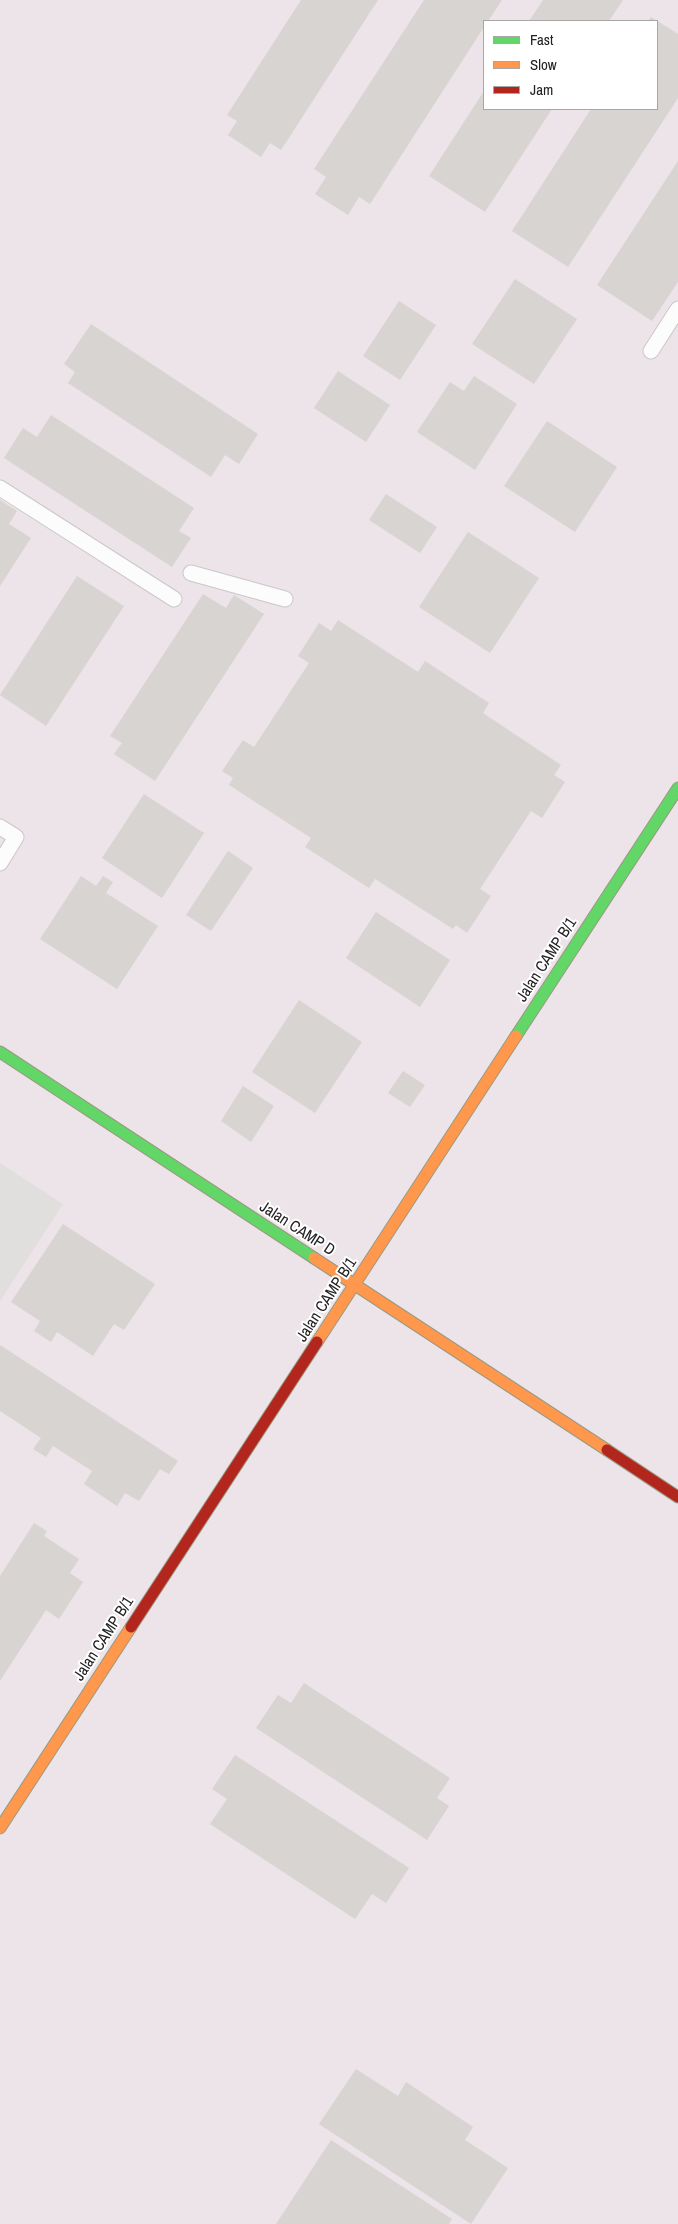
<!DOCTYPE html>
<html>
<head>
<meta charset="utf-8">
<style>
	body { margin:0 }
	#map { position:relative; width:678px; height:2224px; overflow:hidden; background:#f0eeeb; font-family:"Archivo Narrow",sans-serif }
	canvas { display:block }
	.legend { position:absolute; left:483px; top:20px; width:175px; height:90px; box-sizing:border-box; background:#fff; border:1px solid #a7a7a7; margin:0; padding:6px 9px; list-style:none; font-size:15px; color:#222 }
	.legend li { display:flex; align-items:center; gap:10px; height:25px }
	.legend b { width:25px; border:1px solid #a7a7a7 }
</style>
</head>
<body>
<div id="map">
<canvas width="678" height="2224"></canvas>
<ul class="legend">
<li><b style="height:6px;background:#63d668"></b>Fast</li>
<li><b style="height:6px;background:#ff974d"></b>Slow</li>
<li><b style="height:6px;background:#b3261e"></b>Jam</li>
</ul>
</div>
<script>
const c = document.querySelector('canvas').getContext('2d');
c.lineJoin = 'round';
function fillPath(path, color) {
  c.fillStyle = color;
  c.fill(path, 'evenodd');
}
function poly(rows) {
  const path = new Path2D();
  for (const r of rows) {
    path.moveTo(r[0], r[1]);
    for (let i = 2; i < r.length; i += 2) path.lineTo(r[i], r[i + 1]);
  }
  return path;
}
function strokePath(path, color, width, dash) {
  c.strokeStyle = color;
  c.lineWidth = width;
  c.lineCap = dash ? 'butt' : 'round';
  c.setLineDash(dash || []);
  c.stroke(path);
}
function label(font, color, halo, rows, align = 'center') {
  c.font = font + ' "Archivo Narrow",sans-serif';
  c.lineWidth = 4;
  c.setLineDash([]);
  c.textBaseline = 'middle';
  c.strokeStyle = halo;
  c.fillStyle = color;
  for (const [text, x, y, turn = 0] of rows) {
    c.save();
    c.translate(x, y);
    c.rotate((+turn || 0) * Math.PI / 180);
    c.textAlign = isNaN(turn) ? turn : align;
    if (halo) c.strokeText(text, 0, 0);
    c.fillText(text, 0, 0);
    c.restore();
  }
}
fillPath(poly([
	[0,0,678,0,678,2224,0,2224],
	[484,21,657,21,657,109,484,109]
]), '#ede4e9');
fillPath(poly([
	[0,1163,63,1204,0,1301]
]), '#e0dfde');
fillPath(poly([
	[301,0,378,0,281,150,270,143,261,157,228,135,237,121,227,115],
	[424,0,502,0,488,21,484,21,484,27,370,204,359,197,348,215,315,194,326,177,314,169],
	[543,0,623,0,609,21,529,21],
	[651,17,678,34,678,98,568,267,512,231,591,109,657,109,657,21,648,21],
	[484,91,484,109,552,109,485,212,429,176],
	[678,161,678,282,652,321,597,285],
	[515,279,577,319,534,384,472,344],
	[399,301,436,325,400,380,363,356],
	[91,324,258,434,239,464,225,455,211,477,68,383,75,372,64,364],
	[338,371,390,405,366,442,314,408],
	[474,376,517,404,475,470,417,432,450,382,464,391],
	[51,415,194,508,179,531,191,538,172,567,4,458,23,428,37,437],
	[547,421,617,467,575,532,504,486],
	[386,494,437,527,420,553,369,520],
	[0,500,17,511,9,524,31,538,0,586],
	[468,532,539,578,490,653,419,607],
	[77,576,124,606,46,726,0,695],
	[203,594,226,608,234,595,264,614,155,781,114,754,122,743,110,736],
	[338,620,418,672,425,661,489,703,483,713,561,765,554,775,565,782,542,818,531,811,480,889,491,896,467,933,456,925,453,929,375,879,369,888,305,847,311,838,229,785,233,778,222,771,243,740,254,747,309,663,298,656,319,623,331,631],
	[144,794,204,833,162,898,102,858],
	[228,851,253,868,211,931,186,915],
	[81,876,96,886,103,876,113,882,106,893,158,926,117,989,40,939],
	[376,912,450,960,420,1007,346,958],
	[299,1000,362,1042,315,1113,252,1072],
	[403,1071,425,1085,410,1107,388,1093],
	[243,1086,274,1106,251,1142,221,1121],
	[63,1224,155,1284,124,1330,114,1324,93,1356,57,1332,51,1342,34,1331,40,1321,11,1302],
	[0,1345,178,1461,169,1474,160,1469,139,1501,125,1493,117,1506,84,1484,92,1471,53,1446,46,1457,33,1449,41,1438,0,1411],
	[34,1523,47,1531,44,1536,79,1559,70,1573,83,1582,59,1619,46,1610,0,1681,0,1576],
	[304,1683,450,1778,437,1798,449,1806,427,1840,256,1728,278,1695,291,1703],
	[235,1755,409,1868,386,1903,372,1894,355,1919,210,1824,227,1799,212,1789],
	[356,2069,398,2096,406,2082,473,2127,465,2140,508,2168,471,2224,319,2124],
	[331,2140,452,2219,449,2224,276,2224]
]), '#d7d4d2');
const lane = poly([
	[651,351,678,309],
	[0,488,174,599],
	[191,573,285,599],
	[0,827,16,837,0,863]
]);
const fast = poly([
	[516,1036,678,788],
	[0,1052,314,1258]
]);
const slow = poly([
	[314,1258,607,1450],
	[317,1342,516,1036],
	[0,1828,131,1627]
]);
const jam = poly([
	[607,1450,678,1497],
	[131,1627,317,1342]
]);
strokePath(lane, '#c9c8c7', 17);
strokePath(fast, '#999a82', 13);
strokePath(slow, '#999a82', 13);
strokePath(jam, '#999a82', 13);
strokePath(lane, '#fdfcfc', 15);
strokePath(fast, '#63d668', 11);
strokePath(slow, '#ff974d', 11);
strokePath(jam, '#b3261e', 11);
label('16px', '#222', '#fff', [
	["Jalan CAMP B/1",547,960,-57],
	["Jalan CAMP D",297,1229,33],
	["Jalan CAMP B/1",327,1300,-57],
	["Jalan CAMP B/1",104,1639,-57]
]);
</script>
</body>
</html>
